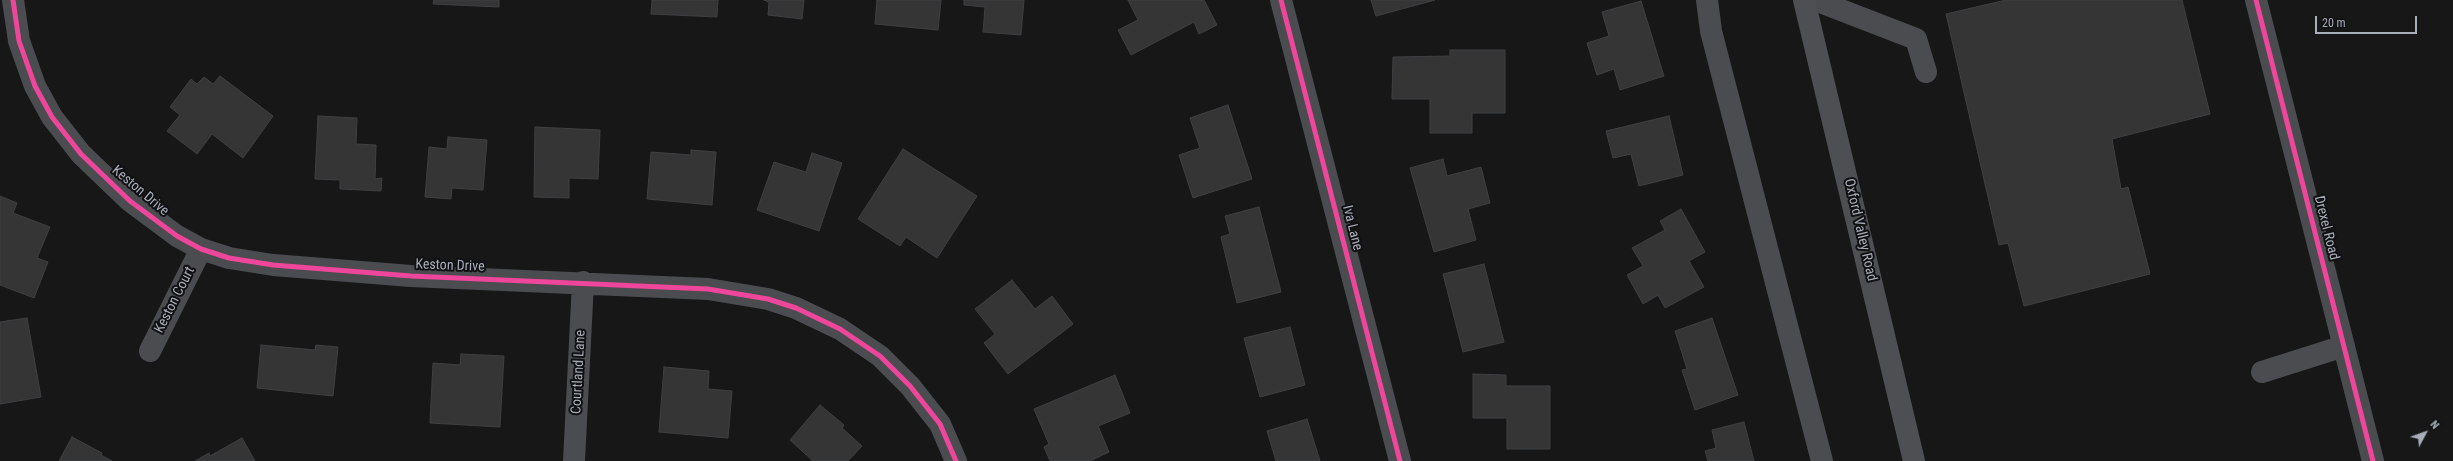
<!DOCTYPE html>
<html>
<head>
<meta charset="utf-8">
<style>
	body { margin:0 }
	#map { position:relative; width:2453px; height:461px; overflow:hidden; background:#171717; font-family:"Roboto Condensed",sans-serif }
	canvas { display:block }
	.north { position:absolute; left:2405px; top:413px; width:40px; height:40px; -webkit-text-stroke:3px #111113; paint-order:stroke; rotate:49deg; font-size:11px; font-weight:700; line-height:16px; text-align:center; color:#a8adb8 }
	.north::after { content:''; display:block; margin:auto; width:14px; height:18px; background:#a8adb8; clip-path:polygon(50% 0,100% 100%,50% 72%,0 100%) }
	.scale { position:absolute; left:2315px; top:16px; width:102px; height:18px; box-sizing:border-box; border:2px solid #a8adb8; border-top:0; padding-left:5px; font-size:12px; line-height:14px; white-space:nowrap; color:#a8adb8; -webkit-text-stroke:3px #111113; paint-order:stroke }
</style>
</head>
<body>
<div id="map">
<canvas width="2453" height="461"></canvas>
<div class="north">N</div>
<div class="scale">20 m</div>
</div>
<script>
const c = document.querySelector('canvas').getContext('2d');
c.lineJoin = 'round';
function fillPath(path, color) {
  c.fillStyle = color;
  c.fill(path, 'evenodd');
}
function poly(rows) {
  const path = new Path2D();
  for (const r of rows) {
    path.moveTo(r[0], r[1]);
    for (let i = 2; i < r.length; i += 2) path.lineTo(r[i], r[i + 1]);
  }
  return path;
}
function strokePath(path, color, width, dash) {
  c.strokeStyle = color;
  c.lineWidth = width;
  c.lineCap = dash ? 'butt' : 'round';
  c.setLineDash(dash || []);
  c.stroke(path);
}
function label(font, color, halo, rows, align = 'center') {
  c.font = font + ' "Roboto Condensed",sans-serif';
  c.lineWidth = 4;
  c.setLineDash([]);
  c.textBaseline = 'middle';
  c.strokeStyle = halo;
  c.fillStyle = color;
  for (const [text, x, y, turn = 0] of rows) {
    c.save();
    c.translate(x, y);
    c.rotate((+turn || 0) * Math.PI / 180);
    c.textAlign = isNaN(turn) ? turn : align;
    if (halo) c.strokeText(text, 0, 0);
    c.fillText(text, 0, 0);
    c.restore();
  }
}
const building = poly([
	[434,0,499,0,499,7,433,4,434,0],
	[652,0,718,0,717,17,651,14,652,0],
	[764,0,804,0,802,19,768,15,769,2,764,0],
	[877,0,941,0,938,30,875,24,877,0],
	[964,0,1024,0,1021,35,983,32,985,7,964,5,964,0],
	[1128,0,1204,0,1217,25,1199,34,1194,22,1131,55,1118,30,1138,20,1128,0],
	[1371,0,1435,0,1376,16,1371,0],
	[2006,0,2182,0,2210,114,2112,139,2121,189,2128,187,2150,274,2024,306,2008,243,1999,245,1946,14,2006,0],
	[1641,1,1664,76,1620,90,1614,69,1597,75,1587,43,1609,36,1602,12,1641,1],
	[1450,50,1505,50,1505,113,1472,113,1472,133,1430,133,1430,99,1392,99,1393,57,1450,56,1450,50],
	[220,76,273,116,243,158,212,134,197,154,167,131,180,115,170,107,191,79,197,84,204,77,213,84,220,76],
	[1228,105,1252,179,1193,198,1179,155,1200,148,1190,118,1228,105],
	[318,116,357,118,356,144,376,145,375,179,382,178,381,191,340,189,340,180,315,179,318,116],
	[1669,116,1683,175,1639,186,1631,154,1613,158,1606,131,1669,116],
	[535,127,600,130,598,179,569,178,569,198,534,197,535,127],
	[448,137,487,140,483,190,452,188,451,199,425,197,429,147,447,149,448,137],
	[903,149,977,196,937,258,906,237,900,246,858,219,903,149],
	[691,150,716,152,712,205,647,199,651,152,691,155,691,150],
	[812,153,842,163,819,231,757,210,774,162,806,172,812,153],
	[1443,159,1447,176,1481,167,1490,203,1468,209,1476,240,1434,252,1410,168,1443,159],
	[0,196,17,203,13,213,50,227,37,258,48,262,34,298,0,285,0,196],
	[1259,207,1281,292,1237,303,1221,237,1230,234,1225,216,1259,207],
	[1681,209,1705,252,1689,261,1704,287,1665,308,1658,295,1643,304,1627,275,1643,266,1632,248,1665,230,1660,221,1681,209],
	[1484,264,1504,342,1463,352,1443,274,1484,264],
	[1012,280,1035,309,1052,296,1073,324,1008,374,984,343,995,334,975,309,1012,280],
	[27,318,41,397,0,404,0,322,27,318],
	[1712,318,1738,395,1695,410,1682,370,1687,369,1675,331,1712,318],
	[1290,327,1305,385,1260,397,1244,338,1290,327],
	[261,345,315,350,316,345,338,347,333,396,257,388,261,345],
	[461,354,504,356,500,427,430,423,433,363,460,365,461,354],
	[664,367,709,371,708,389,732,391,728,438,659,432,664,367],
	[1473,374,1506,375,1506,386,1550,386,1550,449,1507,449,1507,418,1473,418,1473,374],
	[1115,375,1130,413,1098,426,1109,452,1090,461,1050,461,1044,447,1049,444,1034,409,1115,375],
	[820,405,844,425,842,428,862,446,848,461,813,461,790,440,820,405],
	[1307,419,1320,461,1276,461,1267,431,1307,419],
	[1744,422,1754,461,1708,461,1705,451,1716,448,1712,430,1744,422],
	[72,437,102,453,101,455,112,461,59,461,72,437],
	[242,438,255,461,195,461,209,453,210,456,242,438]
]);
fillPath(building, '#353536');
strokePath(building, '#3f4043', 1);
strokePath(poly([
	[13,0,19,41,35,86,52,117,81,154,130,201,177,236,201,249,229,258,273,265,411,276,708,289,768,299,796,308,840,329,880,356,910,386,940,424,956,461],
	[1281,0,1400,461],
	[1707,0,1711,31,1822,461],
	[1815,0,1916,39,1926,72],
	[2256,0,2373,461],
	[150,351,201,249],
	[2262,372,2344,346],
	[574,461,583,282]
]), '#4b4c50', 22);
strokePath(poly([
	[1804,0,1914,461]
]), '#4d4f52', 22);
strokePath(poly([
	[13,0,19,41,35,86,52,117,81,154,130,201,177,236,201,249,229,258,273,265,411,276,708,289,768,299,796,308,840,329,880,356,910,386,940,424,956,461],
	[1281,0,1400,461],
	[2256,0,2373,461]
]), '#ed469a', 5);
label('14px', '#a8adb8', '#111113', [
	["Keston Drive",140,191,40],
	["Iva Lane",1352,228,76],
	["Drexel Road",2326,228,76],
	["Oxford Valley Road",1860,230,77],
	["Keston Drive",450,266,2],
	["Keston Court",175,300,-63],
	["Courtland Lane",579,372,-87]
]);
</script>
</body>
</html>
